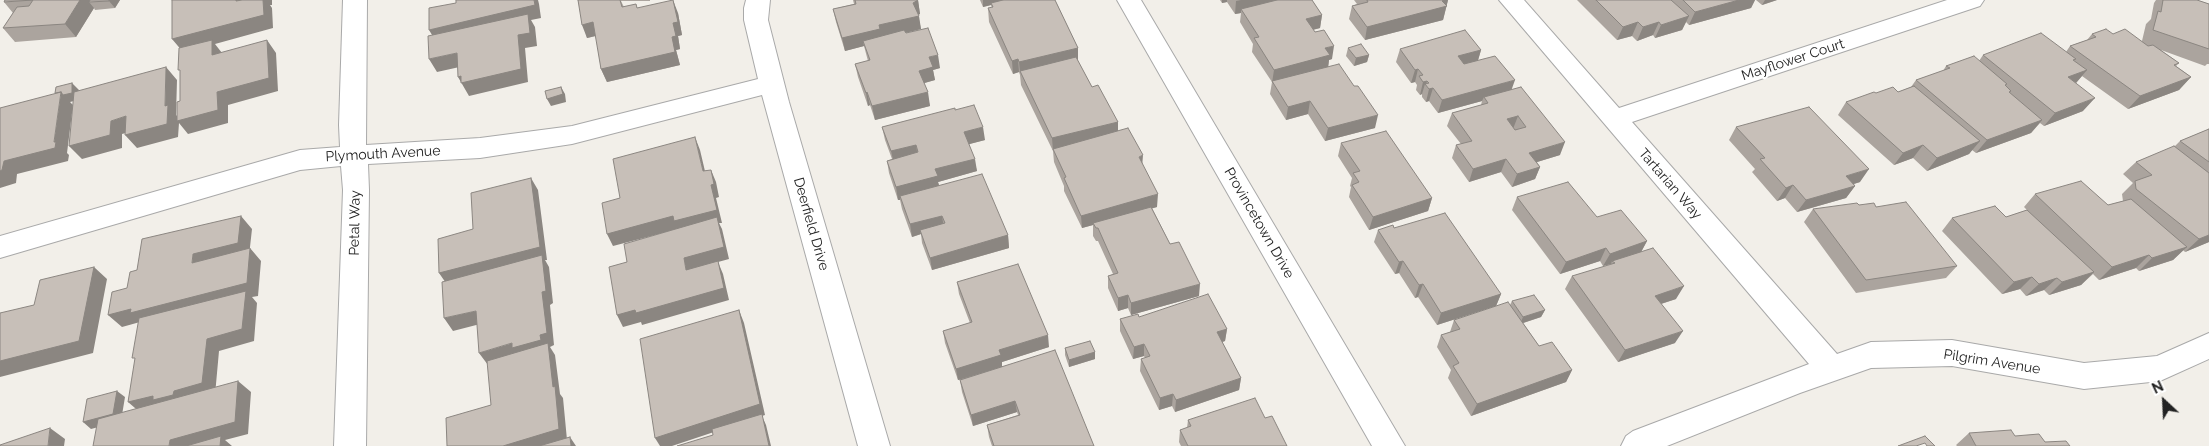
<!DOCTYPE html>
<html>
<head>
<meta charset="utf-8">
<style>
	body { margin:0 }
	#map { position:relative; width:2209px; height:446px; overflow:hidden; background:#f2efe9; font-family:Raleway,sans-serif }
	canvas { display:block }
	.north { position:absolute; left:2139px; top:376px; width:50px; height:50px; -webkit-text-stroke:4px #fff; paint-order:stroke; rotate:335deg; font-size:14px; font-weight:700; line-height:20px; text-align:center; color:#222 }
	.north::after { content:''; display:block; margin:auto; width:18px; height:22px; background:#222; clip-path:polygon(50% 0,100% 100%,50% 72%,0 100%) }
</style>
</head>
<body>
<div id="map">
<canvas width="2209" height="446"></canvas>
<div class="north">N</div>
</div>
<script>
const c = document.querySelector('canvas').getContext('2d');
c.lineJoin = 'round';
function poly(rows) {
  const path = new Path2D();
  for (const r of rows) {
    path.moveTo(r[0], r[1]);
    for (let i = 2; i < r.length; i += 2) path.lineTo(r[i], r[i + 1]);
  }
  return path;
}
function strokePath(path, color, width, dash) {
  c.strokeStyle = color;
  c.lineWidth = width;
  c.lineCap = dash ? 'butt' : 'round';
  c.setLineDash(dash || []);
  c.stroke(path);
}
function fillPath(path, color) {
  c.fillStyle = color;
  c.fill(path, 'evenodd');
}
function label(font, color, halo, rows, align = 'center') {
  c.font = font + ' Raleway,sans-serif';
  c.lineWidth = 4.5;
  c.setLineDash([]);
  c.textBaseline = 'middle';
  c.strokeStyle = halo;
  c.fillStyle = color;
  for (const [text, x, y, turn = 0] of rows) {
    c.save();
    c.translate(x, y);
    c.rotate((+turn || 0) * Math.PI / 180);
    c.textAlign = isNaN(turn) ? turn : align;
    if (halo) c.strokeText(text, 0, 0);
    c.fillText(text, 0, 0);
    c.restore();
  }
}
const minor = poly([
	[343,0,367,0,366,145,480,138,572,126,758,79,744,20,744,8,746,0,770,0,768,20,789,102,890,446,858,446,762,95,572,144,480,158,368,164,369,190,366,446,334,446,343,190,341,166,300,170,0,258,0,236,300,150,340,147,339,125,343,0],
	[1117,0,1141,0,1405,446,1372,446,1117,0],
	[1499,0,1524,0,1619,108,1947,0,1984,0,1980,6,1632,122,1837,354,1871,342,1952,340,2084,363,2157,356,2209,333,2209,359,2160,381,2084,389,1952,366,1871,368,1800,393,1667,446,1621,446,1626,436,1633,431,1809,364,1499,0]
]);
strokePath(minor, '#a9a9a9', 2);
fillPath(minor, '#fff');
fillPath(poly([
	[5,0,120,0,115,8,95,10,94,8,76,37,15,42,3,28,13,13,4,2],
	[578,0,650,0,650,1,621,1,624,7,636,4,637,8,678,13,682,35,678,36,680,49,676,50,680,65,607,82,601,69,596,36,587,38],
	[853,0,918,0,920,14,918,15,921,29,905,33,940,68,933,70,935,80,924,83,930,106,875,120,870,105,868,106,858,77,855,64,868,61,864,46,845,51,836,22,833,9,854,4],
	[980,0,1055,0,1078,48,1078,61,1092,87,1118,122,1118,131,1142,163,1157,207,1152,208,1170,244,1199,296,1131,315,1128,308,1118,311,1108,288,1108,276,1113,274,1098,241,1096,241,1093,236,1093,225,1082,228,1064,191,1064,186,1054,162,1053,151,1021,85,1020,75,1019,72,1013,74,989,22,988,8,992,8,991,5,983,7],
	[1220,0,1312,0,1322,15,1320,28,1313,30,1332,59,1329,60,1328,67,1375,128,1325,141,1308,114,1286,120,1270,94,1272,82,1252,52,1253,44,1240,22,1241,13,1235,14,1227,2,1222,3],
	[1354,0,1448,0,1443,20,1365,40,1349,19,1352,6,1357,4],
	[1577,0,1755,0,1751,8,1689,25,1686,22,1682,30,1655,38,1653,35,1637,41,1632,36,1617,40],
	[1756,0,1777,0,1762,5],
	[2156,0,2197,0,2209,4,2209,64,2207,64,2205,66,2161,50,2179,63,2176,66,2191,77,2179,90,2128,109,2082,76,2076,83,2083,111,2044,126,2040,123,2031,133,1976,153,1972,150,1969,154,1927,171,1913,158,1894,165,1838,115,1846,102,1876,93,1898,92,1911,87,1916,80,1943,71,1946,66,1979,61,1983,55,2066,52,2070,46,2087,40,2092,34,2113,34,2142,41,2146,24,2151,19,2154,3],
	[1348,48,1369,55,1367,62,1354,66,1346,56],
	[1400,49,1481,50,1478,61,1512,90,1560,155,1537,162,1540,167,1535,179,1512,187,1501,172,1469,182,1452,158,1456,145,1461,144,1447,126,1452,113,1481,105,1482,101,1438,113,1429,101,1426,102,1422,97,1422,94,1420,95,1416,90,1417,85,1415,82,1411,83,1396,62],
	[955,110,985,140,969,144,977,171,938,182,939,185,1008,235,1009,248,932,270,922,243,921,234,912,237,902,209,900,200,898,200,889,173,887,161,892,159,885,140,882,127],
	[1736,127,1860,182,1854,184,1855,186,1846,198,1797,212,1785,198,1777,201,1752,172,1755,169,1729,140],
	[2209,129,2209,242,2185,252,2183,250,2173,260,2139,271,2136,268,2099,280,2093,274,2081,285,2049,295,2044,290,2026,296,2020,289,2002,294,1942,231,1952,218,2006,217,2027,210,2024,207,2035,194,2108,205,2123,201,2122,194,2133,183,2123,174,2136,162,2174,147,2180,141],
	[1341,143,1432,198,1428,211,1369,230,1349,197,1351,187,1350,186,1352,178,1338,156],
	[1517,197,1597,217,1647,241,1641,252,1676,299,1661,304,1675,343,1618,362,1565,289,1572,276,1611,265,1611,264,1603,266,1600,261,1560,274,1512,210],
	[1859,205,1876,207,1957,266,1946,278,1856,293,1804,222,1813,209],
	[1394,228,1501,294,1496,306,1437,325,1418,297,1415,298,1399,273,1395,274,1374,242,1378,230],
	[957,282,1049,347,1002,362,1002,367,1094,446,992,446,989,437,987,425,1018,415,1017,412,973,426,962,392,960,380,958,380,945,343,943,331,970,323,959,294],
	[1512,301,1545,310,1541,317,1523,323,1539,346,1572,370,1566,382,1471,416,1448,378,1451,370,1437,347,1441,335,1450,332,1454,320,1510,305],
	[1139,317,1227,329,1225,341,1222,342,1241,378,1239,390,1175,412,1172,406,1159,410,1140,371,1141,359,1145,358,1144,356,1133,359,1120,331,1120,319],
	[1065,348,1095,352,1095,359,1069,367,1065,355],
	[1265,418,1287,446,1181,446,1179,442,1180,430,1187,428,1188,420],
	[1969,433,2015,436,2045,442,2070,446,1957,446,1956,445]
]), '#aba49e');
fillPath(poly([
	[80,0,99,0,89,2,94,8,76,37,65,24],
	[109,0,120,0,115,8,109,1],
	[236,0,272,0,272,5,270,5,272,8,273,28,215,44,222,53,222,68,183,52,172,39,236,1],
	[534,0,538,0,539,4,541,18,531,20,535,27,537,46,525,48,528,82,469,96,458,77,518,35,437,43,429,30],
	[673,0,678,13,682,35,678,36,680,49,676,50,680,65,607,82,601,69,672,37,673,23],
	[918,0,920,14,915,16,913,3],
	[983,0,1014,0,991,3,991,5,983,7],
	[1222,0,1227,0,1227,2,1222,3],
	[1241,0,1284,0,1241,9,1241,13,1235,14,1236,1],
	[1444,0,1448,0,1443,20,1365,40,1367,27],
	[1739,0,1755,0,1751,8,1689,25,1695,12],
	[1765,0,1777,0,1762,5],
	[1322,15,1320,28,1303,32,1306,19],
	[919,16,921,29,881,39,863,41,864,46,845,51,842,38,879,25],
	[1689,16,1682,30,1655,38,1661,25],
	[593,22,599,35,587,38,582,25],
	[1638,22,1632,36,1617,40,1623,27],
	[1659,22,1653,35,1637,41,1643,27],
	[267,40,276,53,278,91,228,105,228,123,188,134,179,123,178,137,137,148,125,135,165,106,166,67,177,80,176,115,179,118,217,92],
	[1334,46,1332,59,1329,60,1328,68,1272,83,1274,70,1325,48],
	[1078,48,1078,61,1020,72,1019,62],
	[1481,50,1477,63,1454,69,1458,56],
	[457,53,464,66,437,72,429,59],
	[938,55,940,68,933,70,935,80,921,84,919,71,929,57],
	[1369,55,1367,62,1354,66,1356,58],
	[1018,59,1019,72,1013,74,1012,61],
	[1418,69,1415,82,1411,83,1415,70],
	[2087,70,2076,83,2068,77],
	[2191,77,2179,90,2128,109,2140,96],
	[1515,80,1510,94,1484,97,1482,101,1438,113,1442,100],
	[1427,81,1426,85,1425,84,1422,94,1420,95,1423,82],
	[72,83,79,90,78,100,70,102,73,105,67,153,69,155,68,161,17,174,16,183,0,188,0,171,4,161,54,142,61,92],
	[561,87,565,94,566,102,551,106,547,99],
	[1433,88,1429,101,1426,102,1429,89],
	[867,92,870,105,868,106,866,93],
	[928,92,930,106,875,120,872,106],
	[2095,98,2083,111,2044,126,2055,113],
	[1310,101,1308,114,1286,120,1288,107],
	[1378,115,1375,128,1325,141,1328,128],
	[126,116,137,130,122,134,122,148,82,159,69,146,111,121],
	[1518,116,1513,129,1507,119],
	[2042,120,2031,133,1976,153,1987,140],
	[1118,122,1118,135,1053,149,1053,151,1052,138],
	[983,127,985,140,966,145,964,132],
	[695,137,700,150,708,184,703,171],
	[1980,141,1969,154,1927,171,1937,158],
	[1565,142,1560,155,1524,166,1529,153],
	[916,145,918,158,894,164,891,151],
	[1923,145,1913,158,1894,165,1903,153],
	[1143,155,1142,168,1139,157],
	[975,159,977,171,938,182,940,189,900,196,900,200,898,200,896,187,935,169],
	[1506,159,1501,172,1469,182,1473,169],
	[1540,167,1535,179,1512,187,1517,174],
	[1869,169,1860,182,1837,189,1846,176],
	[711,170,716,182,719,197,716,198,722,223,719,223,722,229,729,259,718,262,723,274,729,300,642,325,641,322,623,327,617,315,686,270,678,229,613,246,607,234,711,185],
	[531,178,538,190,547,260,545,260,549,267,553,303,550,305,554,345,550,347,555,355,560,394,563,398,567,440,549,446,503,446,488,365,479,353,540,335,542,292,448,286,439,273],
	[1793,185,1785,198,1777,201,1786,188],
	[1855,186,1846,198,1797,212,1806,200],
	[1158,194,1157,207,1094,225,1093,223,1093,225,1082,228,1081,216],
	[1432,198,1428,211,1369,230,1373,217],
	[241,216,252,229,249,256,192,263,193,254],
	[942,216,944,228,920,230,921,234,912,237,910,224],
	[1008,235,1009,248,932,270,930,258],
	[2209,235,2209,242,2185,252,2199,239],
	[1647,241,1640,254,1612,261,1611,264,1603,266,1610,254],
	[2187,247,2173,260,2139,271,2152,258],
	[250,248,261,261,258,296,252,297,257,303,254,341,219,351,215,395,142,414,128,402,143,325,140,322,122,327,108,315],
	[1606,248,1600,261,1560,274,1566,262],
	[2149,255,2136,268,2099,280,2112,267],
	[1403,261,1399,273,1395,274,1399,262],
	[94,267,107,279,93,353,0,377,0,361],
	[2094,272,2081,285,2049,295,2062,282],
	[2032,277,2020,289,2002,294,2014,282],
	[2057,278,2044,290,2026,296,2039,284],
	[1200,284,1199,296,1131,315,1131,303],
	[1423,284,1418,297,1415,298,1419,285],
	[1684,286,1676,299,1648,308,1655,296],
	[1501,294,1496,306,1437,325,1441,313],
	[1128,295,1128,308,1118,311,1118,298],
	[739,310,744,323,765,415,762,416,766,425,771,446,769,446,762,416,672,446,660,446,655,438],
	[1545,310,1541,317,1520,324,1523,317],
	[476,311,484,323,453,331,444,318],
	[1227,329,1225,341,1216,344,1217,332],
	[1683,331,1675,343,1618,362,1625,350],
	[1048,335,1049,347,1002,362,1002,367,958,380,956,369,999,350],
	[1144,344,1144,356,1133,359,1134,347],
	[1095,352,1095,359,1069,367,1069,360],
	[1572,370,1566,382,1471,416,1477,404],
	[1241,378,1239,390,1175,412,1176,400],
	[238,381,251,392,248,434,225,440,232,446,169,446,170,440],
	[117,391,125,397,121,421,91,429,83,422],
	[1173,394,1172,406,1159,410,1160,398],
	[1015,401,1017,412,973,426,971,415],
	[50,428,65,439,64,446,48,446],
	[570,437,576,446,571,446]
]), '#8b8681');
const building = poly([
	[5,0,80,0,65,24,3,28,17,7,29,6,33,0,4,2,5,0],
	[90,0,109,0,109,1,89,2,90,0],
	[172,0,236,0,236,1,242,0,263,0,264,15,172,39,172,0],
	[456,0,534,0,535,5,429,30,429,8,456,3,456,0],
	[578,0,620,0,622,7,636,4,637,8,673,0,678,22,673,23,676,36,672,37,675,52,601,69,593,22,582,25,578,0],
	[855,0,918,0,913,3,919,16,879,25,880,29,842,38,833,9,856,4,855,0],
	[1003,0,1055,0,1078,48,1019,62,1018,59,1012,61,988,8,993,7,991,3,1003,0],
	[1277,0,1312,0,1322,15,1306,19,1315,32,1324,30,1334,46,1325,48,1330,55,1274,70,1254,38,1259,37,1241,9,1277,0],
	[1367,0,1444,0,1442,1,1447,6,1367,27,1352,6,1368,2,1367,0],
	[1596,0,1671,0,1689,16,1661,25,1659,22,1643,27,1638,22,1623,27,1596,0],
	[1683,0,1739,0,1695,12,1683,0],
	[2163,0,2197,0,2209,4,2209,49,2153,30,2158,11,2161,12,2163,0],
	[528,14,530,33,518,35,521,69,461,83,461,76,458,77,457,53,429,59,428,36,528,14],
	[928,28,938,55,929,57,933,67,919,71,928,92,872,106,867,92,866,93,855,64,870,60,863,41,904,30,906,33,928,28],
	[2106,29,2113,34,2125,29,2148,46,2153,45,2179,63,2174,65,2191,77,2140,96,2070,46,2096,37,2092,34,2106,29],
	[1465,30,1481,50,1458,56,1464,64,1495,56,1515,80,1442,100,1433,88,1429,89,1425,84,1429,83,1427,81,1423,82,1419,76,1423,75,1418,69,1415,70,1400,49,1465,30],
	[2041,33,2076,59,2073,60,2087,70,2068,77,2095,98,2055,113,1983,55,2041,33],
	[212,40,212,55,267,40,269,78,217,92,218,110,177,121,177,102,180,101,180,70,178,70,179,48,212,40],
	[1361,44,1369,55,1356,58,1348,48,1361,44],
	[1974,56,2007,84,2005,85,2011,91,2009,92,2042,120,1987,140,1916,80,1950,68,1946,66,1974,56],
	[1076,57,1092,87,1098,85,1118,122,1052,138,1020,71,1076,57],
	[1339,64,1354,86,1358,86,1378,115,1328,128,1310,101,1288,107,1272,81,1339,64],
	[166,67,165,106,168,105,167,124,125,135,126,116,111,121,110,135,69,146,74,92,166,67],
	[72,83,72,93,63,95,61,92,55,93,56,87,72,83],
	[1914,86,1980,141,1937,158,1923,145,1903,153,1846,102,1874,92,1876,93,1893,87,1898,92,1914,86],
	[561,87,563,94,547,99,545,91,561,87],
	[1521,87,1565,142,1529,153,1540,167,1517,174,1506,159,1473,169,1456,145,1472,141,1452,113,1488,103,1484,97,1521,87],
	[1518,116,1526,127,1515,130,1507,119,1518,116],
	[61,92,54,142,56,142,55,148,4,161,2,170,0,171,0,108,61,92],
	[974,105,983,127,964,132,975,159,935,169,938,176,896,187,887,161,918,152,916,145,891,151,882,127,955,108,955,110,974,105],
	[1809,107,1869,169,1846,176,1855,186,1806,200,1793,185,1786,188,1760,159,1765,158,1736,127,1809,107],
	[1128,128,1143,155,1139,157,1158,194,1081,216,1064,178,1066,177,1053,149,1128,128],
	[2209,129,2209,162,2180,141,2209,129],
	[1386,131,1432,198,1373,217,1352,185,1359,182,1353,173,1360,171,1341,143,1386,131],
	[695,137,703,171,711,170,714,184,711,185,717,210,674,221,673,216,607,234,602,203,620,198,613,159,695,137],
	[2174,146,2209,173,2209,235,2199,239,2136,189,2135,181,2152,175,2136,162,2174,146],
	[982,174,1008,235,930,258,920,230,945,223,942,216,910,224,900,196,982,174],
	[531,178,540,247,439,273,438,239,473,229,471,193,531,178],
	[2081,181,2108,205,2131,199,2187,247,2152,258,2149,255,2112,267,2035,194,2081,181],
	[1568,182,1597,217,1621,210,1647,241,1610,254,1606,248,1566,262,1517,197,1568,182],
	[1906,202,1957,266,1866,280,1813,209,1857,203,1859,205,1874,203,1876,207,1906,202],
	[1995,206,2006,217,2027,210,2094,272,2062,282,2057,278,2039,284,2032,277,2014,282,1952,218,1995,206],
	[1151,207,1170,244,1179,242,1200,284,1131,303,1128,295,1118,298,1108,276,1118,273,1098,228,1096,228,1093,223,1151,207],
	[1445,213,1501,294,1441,313,1423,284,1419,285,1403,261,1399,262,1378,230,1393,225,1394,228,1445,213],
	[241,216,238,243,193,254,192,263,250,248,247,283,130,313,131,309,108,315,112,292,127,288,130,272,137,270,142,239,241,216],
	[717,217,724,247,684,258,686,270,718,261,724,288,636,313,635,310,617,315,609,267,627,262,624,244,717,217],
	[1653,248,1684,286,1655,296,1683,331,1625,350,1572,276,1615,263,1612,261,1653,248],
	[542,255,546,291,542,292,547,333,540,335,541,340,512,348,512,343,479,353,476,311,444,318,442,282,542,255],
	[1018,264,1048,335,999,350,1001,355,956,369,943,331,972,322,957,282,1018,264],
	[94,267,79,341,0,361,0,313,34,305,40,280,94,267],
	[246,291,242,329,207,339,202,383,174,391,173,395,153,400,153,396,128,402,135,358,132,358,139,318,246,291],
	[1208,294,1227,329,1217,332,1241,378,1176,400,1173,394,1160,398,1141,359,1150,356,1144,344,1134,347,1120,319,1138,314,1139,317,1208,294],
	[1534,295,1545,310,1523,317,1512,301,1534,295],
	[1508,302,1539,346,1552,342,1572,370,1477,404,1453,366,1459,363,1441,335,1460,329,1454,320,1508,302],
	[739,310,760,404,655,438,640,339,739,310],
	[1090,341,1095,352,1069,360,1065,348,1090,341],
	[548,343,553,387,555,386,559,429,503,446,447,446,446,418,491,405,487,361,548,343],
	[1055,350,1094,446,994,446,987,425,1020,415,1015,401,971,415,960,380,1055,350],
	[238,381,235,422,170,440,169,446,93,446,98,419,238,381],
	[117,391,113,414,83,422,87,399,117,391],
	[1255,398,1265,418,1272,416,1287,446,1188,446,1180,430,1191,426,1188,420,1255,398],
	[762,414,769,446,677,446,713,435,712,429,762,414],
	[50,428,48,446,0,446,0,445,50,428],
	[2011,430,2015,436,2039,434,2045,442,2066,441,2070,446,1976,446,1969,433,2011,430],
	[221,436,220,446,186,446,221,436],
	[1925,436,1935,446,1927,446,1925,443,1916,446,1898,446,1925,436],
	[570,437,571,446,539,446,570,437]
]);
fillPath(building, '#c7bfb8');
strokePath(building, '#8b8681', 1);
label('14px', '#222', '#fff', [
	["Mayflower Court",1793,60,-18],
	["Plymouth Avenue",383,154,-3],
	["Tartarian Way",1670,184,49],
	["Petal Way",355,223,-89],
	["Provincetown Drive",1259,223,60],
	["Deerfield Drive",811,224,74],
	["Pilgrim Avenue",1992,362,9]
]);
</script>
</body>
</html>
